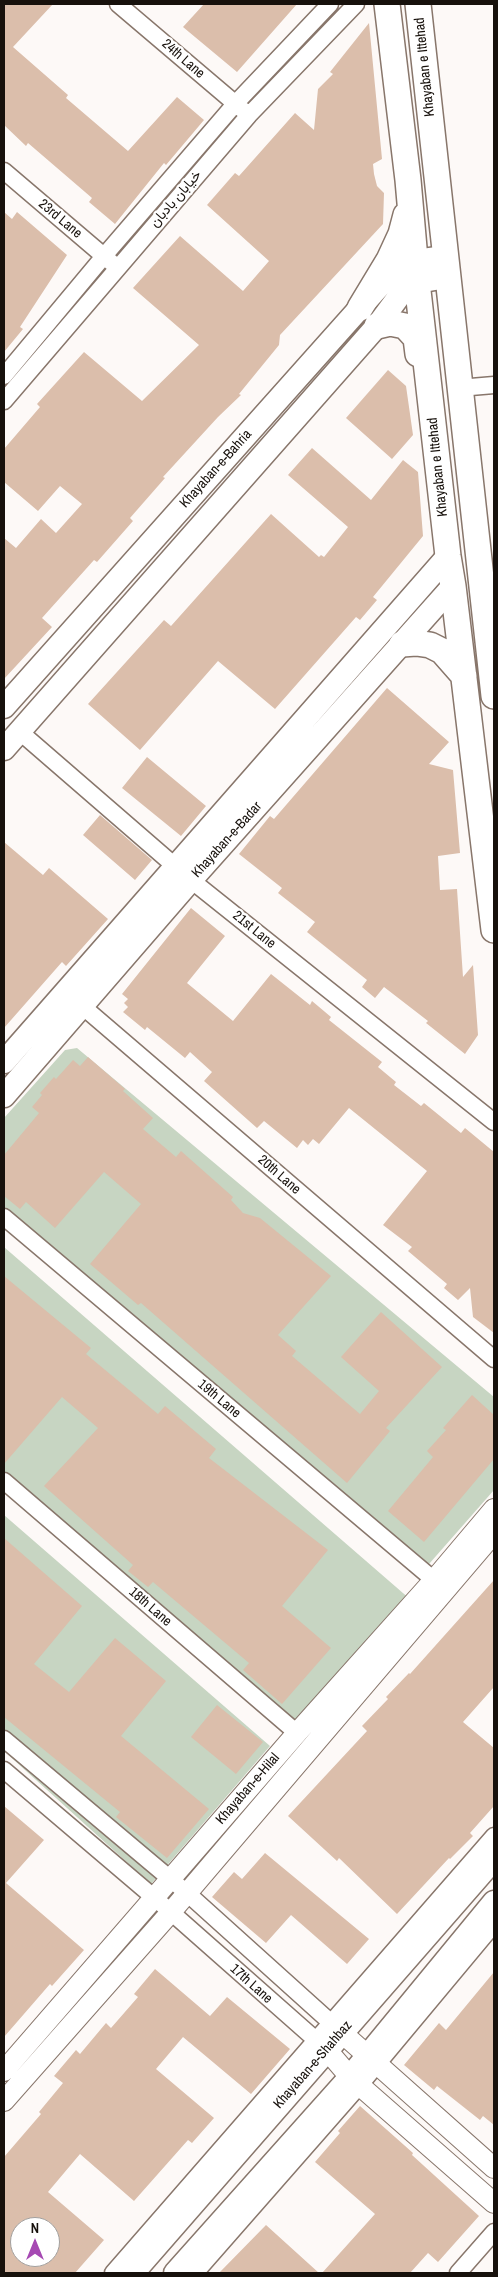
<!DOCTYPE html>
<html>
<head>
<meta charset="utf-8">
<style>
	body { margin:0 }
	#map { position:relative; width:498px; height:2277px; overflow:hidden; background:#fdf9f7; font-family:"Archivo Narrow",sans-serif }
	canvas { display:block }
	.frame { position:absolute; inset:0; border:5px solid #17110c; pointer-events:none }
	.north { position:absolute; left:10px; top:2217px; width:50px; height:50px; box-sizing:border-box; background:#fff; border:1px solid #a2a09e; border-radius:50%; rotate:0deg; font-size:14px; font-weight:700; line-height:20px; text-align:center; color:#17110c }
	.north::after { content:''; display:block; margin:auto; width:18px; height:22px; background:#a649b3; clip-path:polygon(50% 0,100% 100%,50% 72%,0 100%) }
</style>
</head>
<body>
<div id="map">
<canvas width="498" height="2277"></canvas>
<div class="frame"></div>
<div class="north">N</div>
</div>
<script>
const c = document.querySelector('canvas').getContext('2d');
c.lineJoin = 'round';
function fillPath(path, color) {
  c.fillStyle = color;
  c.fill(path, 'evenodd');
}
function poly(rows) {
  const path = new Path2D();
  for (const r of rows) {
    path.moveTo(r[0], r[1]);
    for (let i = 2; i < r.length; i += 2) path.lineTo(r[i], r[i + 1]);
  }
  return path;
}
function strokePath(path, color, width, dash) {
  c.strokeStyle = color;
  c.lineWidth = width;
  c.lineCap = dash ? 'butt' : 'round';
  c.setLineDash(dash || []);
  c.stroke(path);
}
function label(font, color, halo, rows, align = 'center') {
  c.font = font + ' "Archivo Narrow",Vazirmatn,sans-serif';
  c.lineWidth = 4.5;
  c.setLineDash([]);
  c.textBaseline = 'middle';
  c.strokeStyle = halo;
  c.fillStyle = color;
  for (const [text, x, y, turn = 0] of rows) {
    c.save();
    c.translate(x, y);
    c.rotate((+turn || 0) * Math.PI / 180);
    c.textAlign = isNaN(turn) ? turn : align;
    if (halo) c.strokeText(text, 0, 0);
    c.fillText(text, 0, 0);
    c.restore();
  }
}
fillPath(poly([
	[77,1048,494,1397,494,1490,429,1564,412,1561,4,1207,4,1118,65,1050],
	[4,1247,411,1600,292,1737,4,1479],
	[4,1515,270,1746,151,1884,4,1751]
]), '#c7d5c2');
fillPath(poly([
	[4,4,53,4,13,47,68,95,66,98,128,151,177,97,204,120,166,165,164,163,115,224,89,202,92,198,28,143,26,146,4,125],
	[204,4,297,4,237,72,183,27],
	[369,23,382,159,373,164,374,174,377,186,384,193,383,224,280,335,279,345,239,394,241,395,218,417,163,477,165,478,130,518,133,521,97,562,94,560,42,618,52,627,4,679,4,538,16,548,41,519,56,533,82,504,60,486,38,511,4,482,4,449,40,407,37,404,84,352,142,401,199,345,133,288,180,236,243,291,269,261,207,205,235,173,239,176,295,113,314,130,318,89,333,74,330,72],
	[4,212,12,219,17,212,67,255,20,327,23,329,4,352],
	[388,370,406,386,413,435,392,459,346,418],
	[312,448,371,500,403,460,418,472,423,536,373,597,377,600,360,620,356,617,275,709,218,661,140,750,88,704,164,620,171,626,271,514,319,557,321,555,324,557,348,527,288,475],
	[387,688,449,742,429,764,453,770,460,853,438,856,440,890,457,889,463,977,473,965,478,1035,465,1054,426,1023,428,1021,384,987,375,998,362,987,367,980,307,932,315,922,278,893,282,888,239,854,270,816,274,819],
	[147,757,206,806,181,836,122,788],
	[100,815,152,860,135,880,83,835],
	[4,842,43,875,49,868,108,919,66,966,62,962,4,1028],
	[191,908,225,936,187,983,233,1021,271,974,310,1005,312,1001,331,1017,329,1020,382,1062,378,1067,396,1082,394,1085,421,1106,424,1103,461,1133,465,1128,494,1152,494,1333,473,1317,470,1288,458,1300,444,1288,447,1284,408,1251,412,1247,383,1225,427,1171,349,1108,319,1144,313,1139,308,1145,303,1140,297,1148,264,1121,257,1128,204,1081,212,1072,190,1052,185,1058,147,1027,145,1030,123,1012,128,1007,124,1003,128,999,122,994],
	[88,1057,125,1089,123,1091,153,1118,143,1129,176,1157,181,1151,233,1197,231,1200,243,1213,260,1218,331,1276,278,1335,296,1351,292,1356,360,1414,379,1391,341,1357,381,1312,442,1367,386,1428,390,1431,347,1483,141,1303,138,1305,90,1264,141,1204,104,1172,55,1228,26,1202,20,1209,4,1196,4,1155,39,1113,32,1107,42,1095,40,1093,54,1077,56,1079,73,1060,80,1066],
	[4,1276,91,1348,86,1354,158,1414,165,1406,216,1449,209,1458,328,1550,282,1606,331,1648,282,1704,243,1670,249,1663,153,1582,148,1587,128,1571,133,1565,44,1486,98,1428,62,1397,4,1464],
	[472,1395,494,1415,494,1459,424,1542,388,1511,433,1457,427,1451,446,1430,443,1428],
	[4,1538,82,1606,34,1664,69,1692,115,1638,166,1681,121,1736,209,1809,167,1858,116,1817,120,1812,4,1717],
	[494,1580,494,1687,463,1722,494,1748,494,1806,470,1833,473,1836,450,1859,449,1858,397,1914,339,1858,337,1861,288,1816,367,1731,362,1726,388,1699,386,1697,409,1673,410,1674],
	[217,1705,263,1742,236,1774,191,1737],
	[4,1806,44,1840,6,1883,84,1950,52,1986,50,1984,4,2037],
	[265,1853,369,1939,347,1964,291,1915,266,1943,212,1897,234,1872,242,1879],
	[155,1969,210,2016,227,1997,290,2049,251,2094,183,2037,156,2069,214,2118,192,2143,188,2140,134,2201,80,2154,48,2192,104,2240,75,2273,4,2273,4,2157,41,2114,39,2112,63,2083,54,2076,76,2050,80,2054,106,2023,111,2028,138,1997,134,1994],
	[20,2227,50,2227,50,2257,20,2257],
	[494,1972,494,2125,483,2116,480,2120,437,2086,434,2090,404,2065,439,2023,446,2030],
	[360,2106,413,2153,412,2155,479,2216,438,2262,428,2253,410,2273,322,2273,375,2214,315,2162,340,2133,338,2131],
	[266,2225,319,2273,219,2273]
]), '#dbbeab');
const minor = poly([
	[118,4,244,111],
	[4,171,112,263],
	[4,376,104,256,235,104,330,4],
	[459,388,494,385],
	[4,401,249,115,356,4],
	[19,731,191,880,494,1122],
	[74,999,494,1359],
	[4,1217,434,1580],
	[4,1481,297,1733],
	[4,1739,187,1893,338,2029],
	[4,1770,171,1912,325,2048],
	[113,2273,494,1836],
	[195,2273,359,2086,494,1924],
	[458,2273,494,2232]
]);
const tertiary = poly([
	[341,2032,494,2168],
	[326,2049,350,2077,494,2203],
	[4,2071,297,1733,434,1580,494,1509],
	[4,2101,171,1912,494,1533]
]);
const secondary = poly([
	[4,707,383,282,415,261,445,257],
	[4,749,377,326,400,295,417,282,447,277],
	[4,1062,448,556],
	[4,1096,191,880,453,586],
	[133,2273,494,1859],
	[175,2273,350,2077,494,1902]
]);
const primary = poly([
	[387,4,408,180,417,282,448,556,453,586,494,930],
	[418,4,494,696],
	[360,308,389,260,401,234,406,215],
	[377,326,390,323,405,326,416,338,418,354],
	[402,644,416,643,430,645,442,651,464,676]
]);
strokePath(minor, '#88766b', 19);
strokePath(tertiary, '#88766b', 22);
strokePath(secondary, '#88766b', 25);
strokePath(primary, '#88766b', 28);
strokePath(minor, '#fff', 16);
strokePath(tertiary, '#fff', 20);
strokePath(secondary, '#fff', 22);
strokePath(primary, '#fff', 25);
label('14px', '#17110c', '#fff', [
	["24th Lane",183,59,41],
	["Khayaban e Ittehad",425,67,-96],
	["خیابان بادبان",176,199,-49],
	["23rd Lane",60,219,40],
	["Khayaban e Ittehad",438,467,-96],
	["Khayaban-e-Bahria",216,469,-48],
	["Khayaban-e-Badar",227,840,-48],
	["21st Lane",254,930,39],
	["20th Lane",279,1175,41],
	["19th Lane",219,1399,40],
	["18th Lane",150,1607,41],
	["Khayaban-e-Hilal",248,1789,-49],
	["17th Lane",251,1984,42],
	["Khayaban-e-Shahbaz",313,2065,-49]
]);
</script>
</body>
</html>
